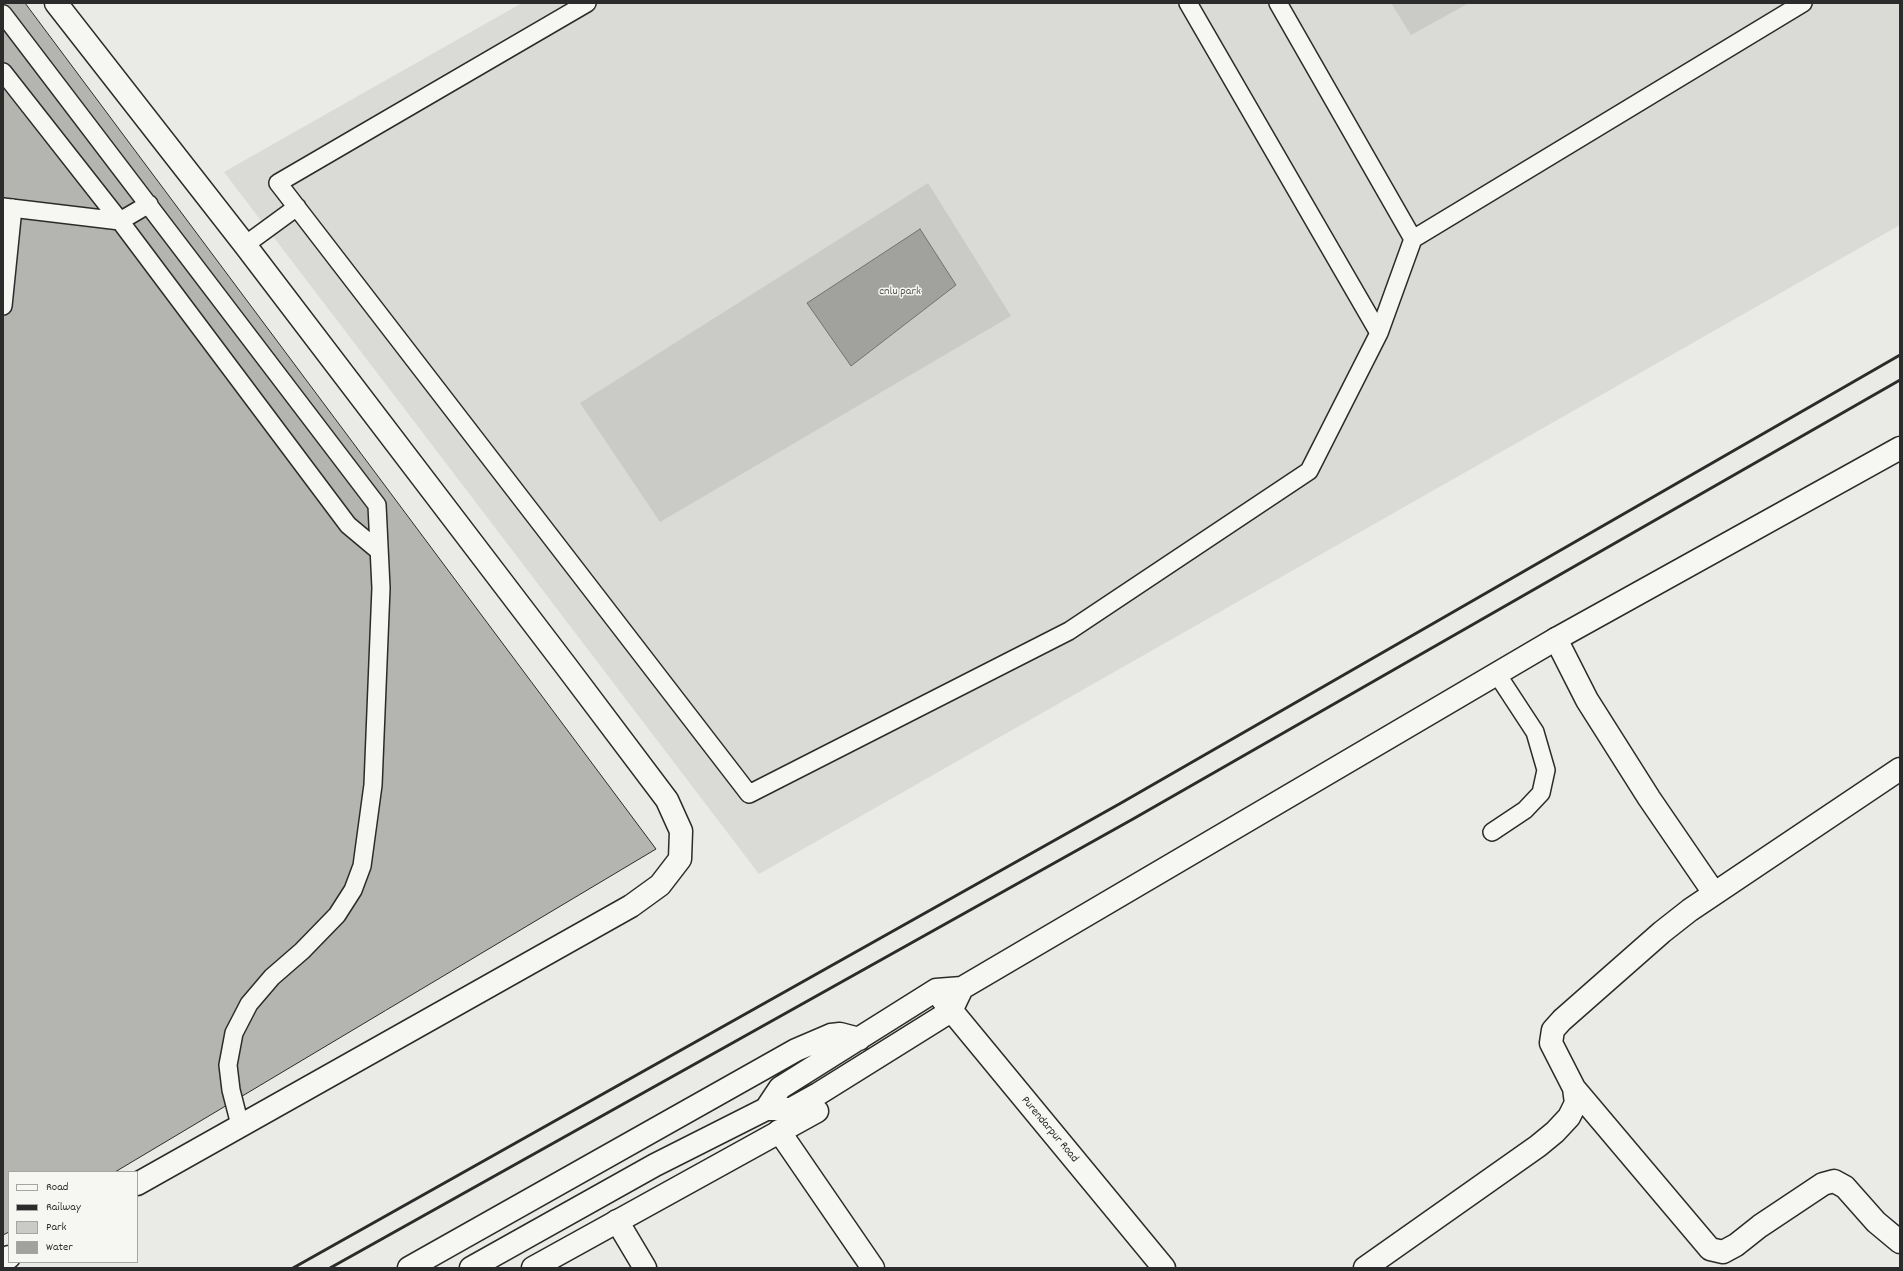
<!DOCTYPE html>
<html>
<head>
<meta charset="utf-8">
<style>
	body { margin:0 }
	#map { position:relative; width:1903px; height:1271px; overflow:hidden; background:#eaeae6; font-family:Dekko,sans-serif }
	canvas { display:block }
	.frame { position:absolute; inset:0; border:4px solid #2b2b2b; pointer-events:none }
	.legend { position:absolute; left:8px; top:1171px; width:130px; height:92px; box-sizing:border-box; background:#f6f6f2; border:1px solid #a5a5a2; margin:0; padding:5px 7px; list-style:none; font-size:12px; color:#2b2b2b }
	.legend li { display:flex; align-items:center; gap:8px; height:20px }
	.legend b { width:20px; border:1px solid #a5a5a2 }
</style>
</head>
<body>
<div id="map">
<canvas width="1903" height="1271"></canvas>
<div class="frame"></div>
<ul class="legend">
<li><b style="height:5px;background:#f6f6f2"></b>Road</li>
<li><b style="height:5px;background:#2b2b2b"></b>Railway</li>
<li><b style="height:11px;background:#cacac7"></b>Park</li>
<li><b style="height:11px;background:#a1a19e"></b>Water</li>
</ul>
</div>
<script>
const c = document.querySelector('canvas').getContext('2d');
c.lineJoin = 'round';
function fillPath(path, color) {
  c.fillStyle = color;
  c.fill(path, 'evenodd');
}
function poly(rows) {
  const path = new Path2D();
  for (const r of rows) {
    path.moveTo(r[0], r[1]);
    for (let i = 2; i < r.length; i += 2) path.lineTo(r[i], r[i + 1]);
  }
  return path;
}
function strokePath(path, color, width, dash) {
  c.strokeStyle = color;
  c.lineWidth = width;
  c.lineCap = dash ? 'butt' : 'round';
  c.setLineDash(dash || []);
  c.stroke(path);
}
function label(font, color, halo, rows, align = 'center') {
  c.font = font + ' Dekko,sans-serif';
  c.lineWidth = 3;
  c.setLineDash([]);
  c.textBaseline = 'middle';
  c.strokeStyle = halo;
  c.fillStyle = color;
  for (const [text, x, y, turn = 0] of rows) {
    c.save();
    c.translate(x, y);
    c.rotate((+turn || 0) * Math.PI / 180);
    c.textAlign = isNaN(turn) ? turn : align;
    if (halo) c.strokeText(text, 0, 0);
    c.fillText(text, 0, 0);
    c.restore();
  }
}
fillPath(poly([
	[522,3,1900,3,1900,225,759,874,224,172]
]), '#dadad6');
fillPath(poly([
	[1391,3,1469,3,1411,35],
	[928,183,1011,316,660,522,580,403]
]), '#cacac7');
const water = poly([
	[920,229,956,285,851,366,807,303,920,229]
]);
fillPath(water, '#a1a19e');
strokePath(water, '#727270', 1);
const building = poly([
	[3,3,25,3,656,849,115,1172,9,1172,9,1232,3,1235,3,3]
]);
fillPath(building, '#b4b4b1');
strokePath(building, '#2b2b2b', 1);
const service = poly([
	[587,3,278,183,749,794,1069,631,1309,471,1379,333],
	[1188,3,1379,333,1413,239,1278,3],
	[3,14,377,505,381,588,373,785,362,866,353,890,337,915,302,951,272,977,249,1004,234,1033,228,1065,231,1090,240,1125],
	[3,72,120,221,348,525,379,551],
	[3,207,120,221,149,204],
	[1413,239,1803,3],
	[245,245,297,207],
	[3,306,13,208],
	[1492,832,1525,810,1541,793,1546,770,1535,732,1497,674]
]);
const minor = poly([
	[56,3,245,245,566,666,667,800,681,831,680,859,660,885,631,906,137,1184],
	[1556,639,1587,700,1649,798,1714,893],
	[1574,1088,1710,1249,1723,1252,1736,1245,1760,1226,1823,1184,1834,1181,1845,1187,1876,1222,1900,1242],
	[779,1131,873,1268],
	[617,1221,645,1268],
	[3,1261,9,1257],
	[1365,1268,1538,1146,1555,1132,1569,1117,1576,1103,1574,1088,1551,1043,1553,1030,1562,1020,1662,932,1690,910,1900,769]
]);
const tertiary = poly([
	[942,999,1164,1268],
	[766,1109,780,1088,936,990,962,988,1556,639,1900,448],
	[409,1268,796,1050,831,1035,840,1034,859,1039],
	[471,1268,655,1165,766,1109,791,1109,818,1094,951,1011,962,988],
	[533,1268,817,1111]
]);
strokePath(service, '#2b2b2b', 20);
strokePath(minor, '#2b2b2b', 25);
strokePath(tertiary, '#2b2b2b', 25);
strokePath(service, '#f6f6f2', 17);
strokePath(minor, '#f6f6f2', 22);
strokePath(tertiary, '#f6f6f2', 22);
strokePath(poly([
	[293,1268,1121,803,1900,355],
	[330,1268,1133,819,1900,380]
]), '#2b2b2b', 3);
label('12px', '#535352', '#f6f6f2', [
	["cnlu park",900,292]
]);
label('12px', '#2b2b2b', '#f6f6f2', [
	["Purendarpur Road",1049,1130,50]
]);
</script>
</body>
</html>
